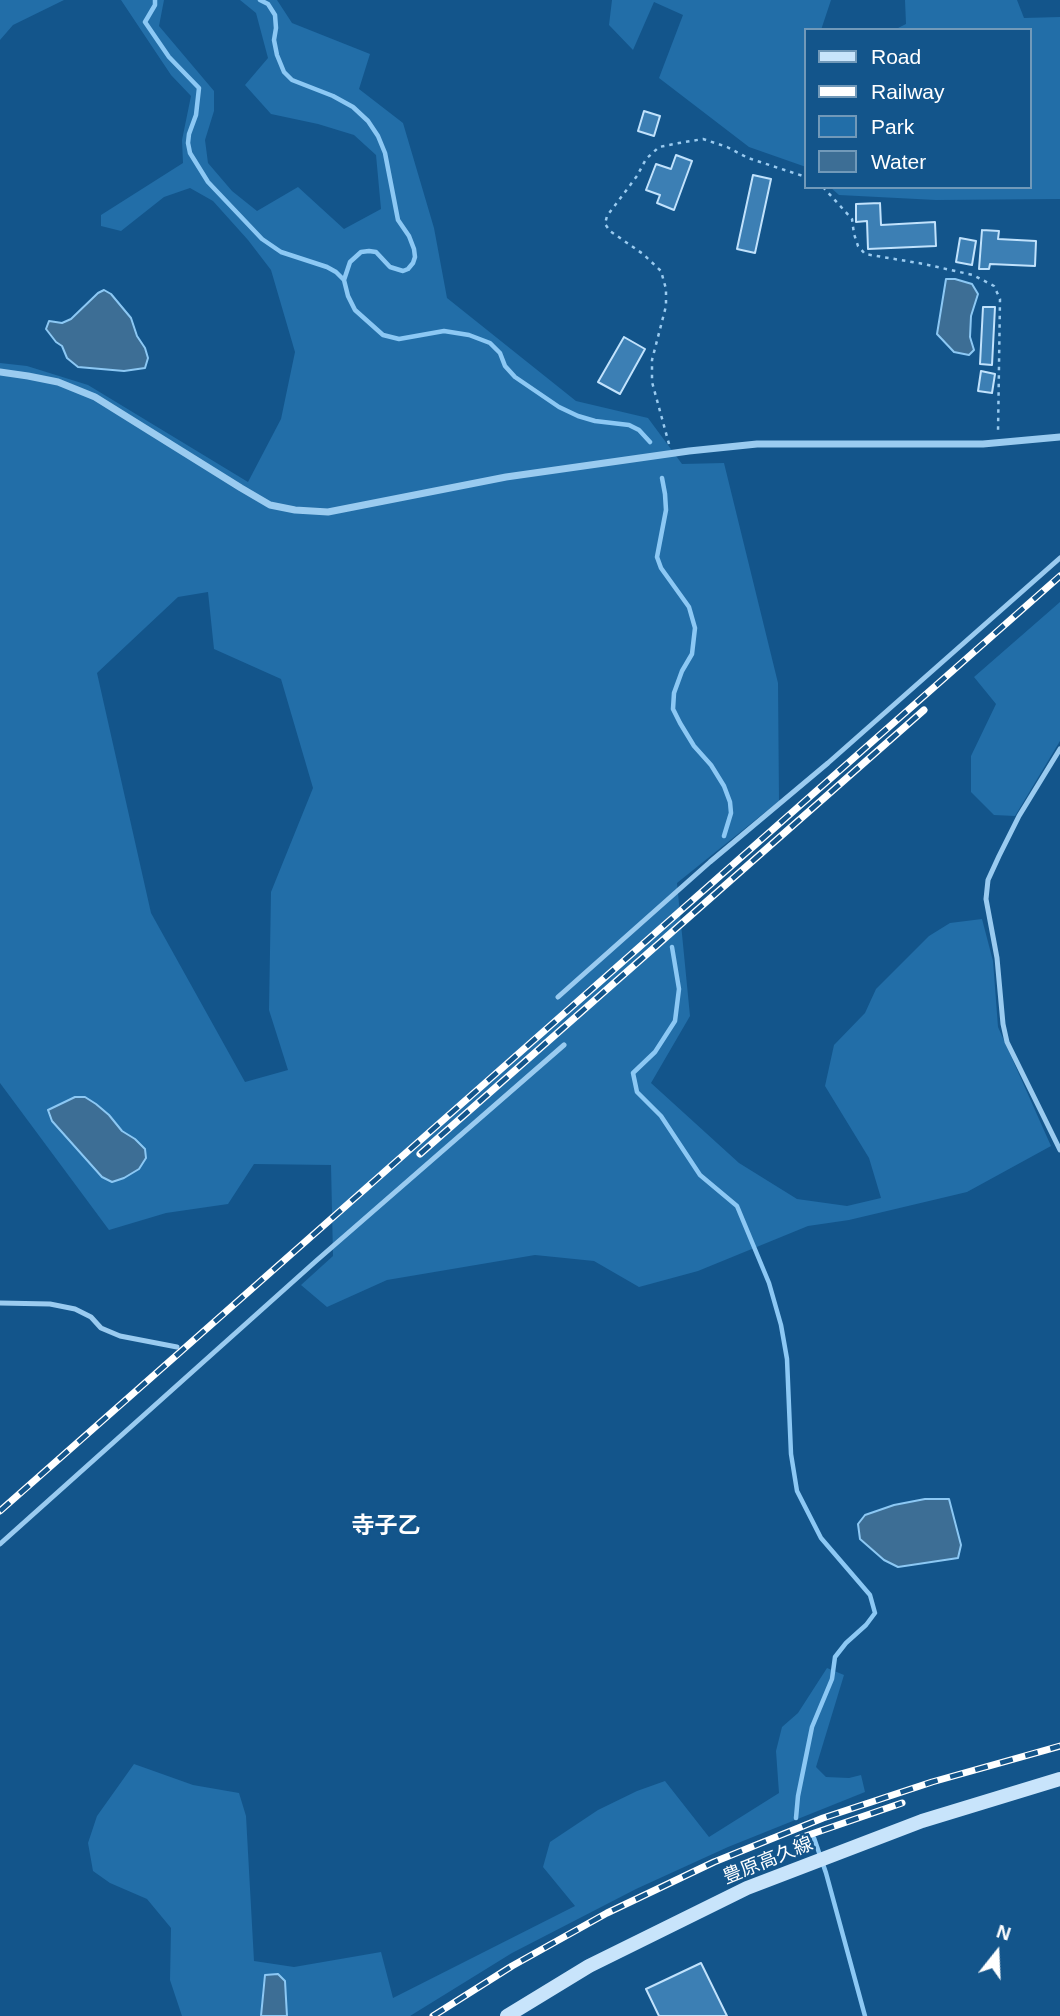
<!DOCTYPE html>
<html>
<head>
<meta charset="utf-8">
<style>
	body { margin:0 }
	#map { position:relative; width:1060px; height:2016px; overflow:hidden; background:#13558b; font-family:Helvetica,sans-serif }
	canvas { display:block }
	.legend { position:absolute; left:804px; top:28px; width:228px; height:161px; box-sizing:border-box; background:#13558b; border:2px solid #7199b9; margin:0; padding:9px 12px; list-style:none; font-size:21px; color:#fff }
	.legend li { display:flex; align-items:center; gap:14px; height:35px }
	.legend b { width:35px; border:2px solid #7199b9 }
	.north { position:absolute; left:962px; top:1918px; width:70px; height:70px; -webkit-text-stroke:5px #13558b; paint-order:stroke; rotate:18deg; font-size:19px; font-weight:700; line-height:28px; text-align:center; color:#fff }
	.north::after { content:''; display:block; margin:auto; width:24px; height:32px; background:#fff; clip-path:polygon(50% 0,100% 100%,50% 72%,0 100%) }
</style>
</head>
<body>
<div id="map">
<canvas width="1060" height="2016"></canvas>
<ul class="legend">
<li><b style="height:9px;background:#c8e4fb"></b>Road</li>
<li><b style="height:9px;background:#fff"></b>Railway</li>
<li><b style="height:19px;background:#226ea8"></b>Park</li>
<li><b style="height:19px;background:#3d6e95"></b>Water</li>
</ul>
<div class="north">N</div>
</div>
<script>
const c = document.querySelector('canvas').getContext('2d');
c.lineJoin = 'round';
function fillPath(path, color) {
  c.fillStyle = color;
  c.fill(path, 'evenodd');
}
function poly(rows) {
  const path = new Path2D();
  for (const r of rows) {
    path.moveTo(r[0], r[1]);
    for (let i = 2; i < r.length; i += 2) path.lineTo(r[i], r[i + 1]);
  }
  return path;
}
function strokePath(path, color, width, dash) {
  c.strokeStyle = color;
  c.lineWidth = width;
  c.lineCap = dash ? 'butt' : 'round';
  c.setLineDash(dash || []);
  c.stroke(path);
}
function label(font, color, halo, rows, align = 'center') {
  c.font = font + ' Helvetica,"Noto Sans JP",sans-serif';
  c.lineWidth = 5;
  c.setLineDash([]);
  c.textBaseline = 'middle';
  c.strokeStyle = halo;
  c.fillStyle = color;
  for (const [text, x, y, turn = 0] of rows) {
    c.save();
    c.translate(x, y);
    c.rotate((+turn || 0) * Math.PI / 180);
    c.textAlign = isNaN(turn) ? turn : align;
    if (halo) c.strokeText(text, 0, 0);
    c.fillText(text, 0, 0);
    c.restore();
  }
}
fillPath(poly([
	[0,0,64,0,13,25,0,40],
	[121,0,164,0,159,26,214,91,214,111,205,140,208,163,232,191,257,211,298,187,344,229,381,209,376,155,354,135,318,124,271,114,245,85,268,58,256,13,240,0,277,0,292,23,370,54,359,89,403,123,434,228,447,298,576,401,648,418,682,464,724,463,778,683,779,801,677,883,690,1016,651,1083,739,1163,797,1199,847,1206,881,1198,869,1158,825,1086,834,1045,865,1013,876,989,929,936,950,923,982,919,993,961,998,1027,1051,1146,967,1192,849,1220,808,1226,698,1271,639,1287,594,1261,535,1255,387,1280,327,1307,301,1285,333,1256,331,1165,254,1164,228,1204,166,1213,109,1230,0,1083,0,363,27,366,88,385,248,482,281,419,295,352,271,270,248,240,213,201,190,188,164,197,121,231,101,226,101,215,183,163,182,140,191,96,171,75],
	[208,592,214,649,281,679,313,788,271,892,269,1010,288,1070,245,1082,151,913,97,673,178,597],
	[612,0,831,0,821,30,806,30,806,167,749,147,659,78,683,15,654,2,633,50,609,25],
	[905,0,1017,0,1024,18,1060,17,1060,199,936,200,839,195,830,187,1030,187,1030,30,894,30,906,24],
	[1060,602,1060,741,1015,816,994,815,971,792,971,756,996,704,974,677],
	[827,1668,844,1675,816,1767,826,1777,849,1778,861,1775,865,1792,728,1847,636,1889,512,1953,410,2016,287,2016,285,2002,263,1985,261,2016,182,2016,170,1980,171,1928,147,1899,110,1883,93,1871,88,1843,97,1816,134,1764,193,1785,239,1793,246,1816,254,1961,294,1967,381,1952,393,1998,575,1906,543,1867,550,1842,598,1810,637,1791,665,1781,709,1837,779,1793,776,1751,782,1727,798,1713]
]), '#226ea8');
const water = poly([
	[946,279,955,279,972,284,978,294,971,316,970,337,974,350,969,355,954,352,937,334,946,279],
	[104,290,111,294,131,318,137,336,145,348,148,358,145,368,124,371,78,367,67,358,62,346,56,342,46,329,49,321,62,323,71,319,98,293,104,290],
	[75,1097,85,1097,96,1104,109,1115,122,1131,135,1139,145,1149,146,1158,139,1169,124,1178,112,1182,102,1177,52,1121,48,1110,75,1097],
	[925,1499,949,1499,961,1545,958,1558,898,1567,884,1560,860,1539,858,1524,865,1515,894,1505,925,1499],
	[278,1974,285,1981,287,2016,261,2016,265,1975,278,1974]
]);
fillPath(water, '#3d6e95');
strokePath(water, '#8cc8f4', 2);
strokePath(poly([
	[155,0,155,5,145,22,169,57,199,88,196,115,189,134,188,143,190,153,208,182,262,239,281,252,327,267,336,272,344,280,348,296,355,310,383,335,399,339,444,331,469,335,490,343,500,353,505,366,515,377,559,407,578,416,595,421,629,425,639,430,650,442],
	[260,0,268,4,275,15,276,28,274,40,277,55,284,72,292,80,333,96,353,107,368,121,378,136,385,153,398,220,409,236,414,249,415,257,413,263,408,269,403,271,390,267,376,252,369,251,361,252,350,262,344,280],
	[662,478,665,494,666,510,657,557,661,568,689,607,695,628,692,654,682,671,674,693,673,709,680,723,694,746,711,765,724,786,730,802,731,813,724,836],
	[672,947,679,989,675,1021,655,1052,633,1073,637,1092,661,1116,700,1175,737,1206,769,1283,781,1325,787,1359,791,1454,797,1491,821,1538,870,1595,875,1613,866,1625,846,1643,835,1657,832,1679,812,1727,798,1796,796,1818],
	[814,1838,826,1873,865,2016]
]), '#8cc8f4', 4.5);
const building = poly([
	[644,111,660,116,654,136,638,131,644,111],
	[676,155,692,161,674,210,657,203,660,195,646,190,656,164,671,169,676,155],
	[753,175,771,179,755,253,737,249,753,175],
	[880,203,881,225,935,222,936,246,868,249,867,221,856,222,856,204,880,203],
	[982,230,999,231,998,239,1036,241,1035,266,990,264,989,269,979,269,982,230],
	[960,238,976,241,972,265,956,262,960,238],
	[983,307,995,307,992,365,980,364,983,307],
	[624,337,645,349,620,394,598,382,624,337],
	[981,371,995,374,992,393,978,391,981,371],
	[701,1963,727,2016,659,2016,646,1989,701,1963]
]);
fillPath(building, '#3c7fb4');
strokePath(building, '#c1e2fc', 2);
strokePath(poly([
	[823,187,852,219,854,234,858,246,865,254,924,264,973,275,994,286,1000,299,998,433],
	[669,444,652,382,652,360,666,306,666,289,661,271,643,254,610,231,605,224,607,216,637,176,646,159,659,147,679,143,703,139,727,147,748,158,806,177]
]), '#9acbf0', 2.5, [3.5, 5]);
strokePath(poly([
	[1060,749,1019,816,999,856,988,880,986,899,997,958,1003,1024,1007,1042,1060,1150],
	[558,997,710,862,828,763,1060,558],
	[0,1303,50,1304,75,1309,91,1317,101,1328,120,1336,177,1347],
	[0,1544,316,1261,564,1045]
]), '#9acbf0', 5);
strokePath(poly([
	[0,372,28,376,58,382,95,397,241,488,270,505,295,510,328,512,506,477,689,451,757,444,983,444,1060,437]
]), '#9acbf0', 7);
strokePath(poly([
	[507,2016,589,1966,747,1888,922,1821,1060,1779]
]), '#c8e4fb', 14);
const rail = poly([
	[420,1154,924,710],
	[0,1511,1060,576],
	[797,1839,902,1803],
	[433,2016,512,1966,607,1913,714,1862,823,1818,932,1782,1060,1746]
]);
strokePath(rail, '#fff', 7);
strokePath(rail, '#13558b', 4.5, [13]);
label('19px', '#fff', '#13558b', [
	["豊原高久線",768,1861,-22]
]);
label('bold 23px', '#fff', '#13558b', [
	["寺子乙",386,1527]
]);
</script>
</body>
</html>
